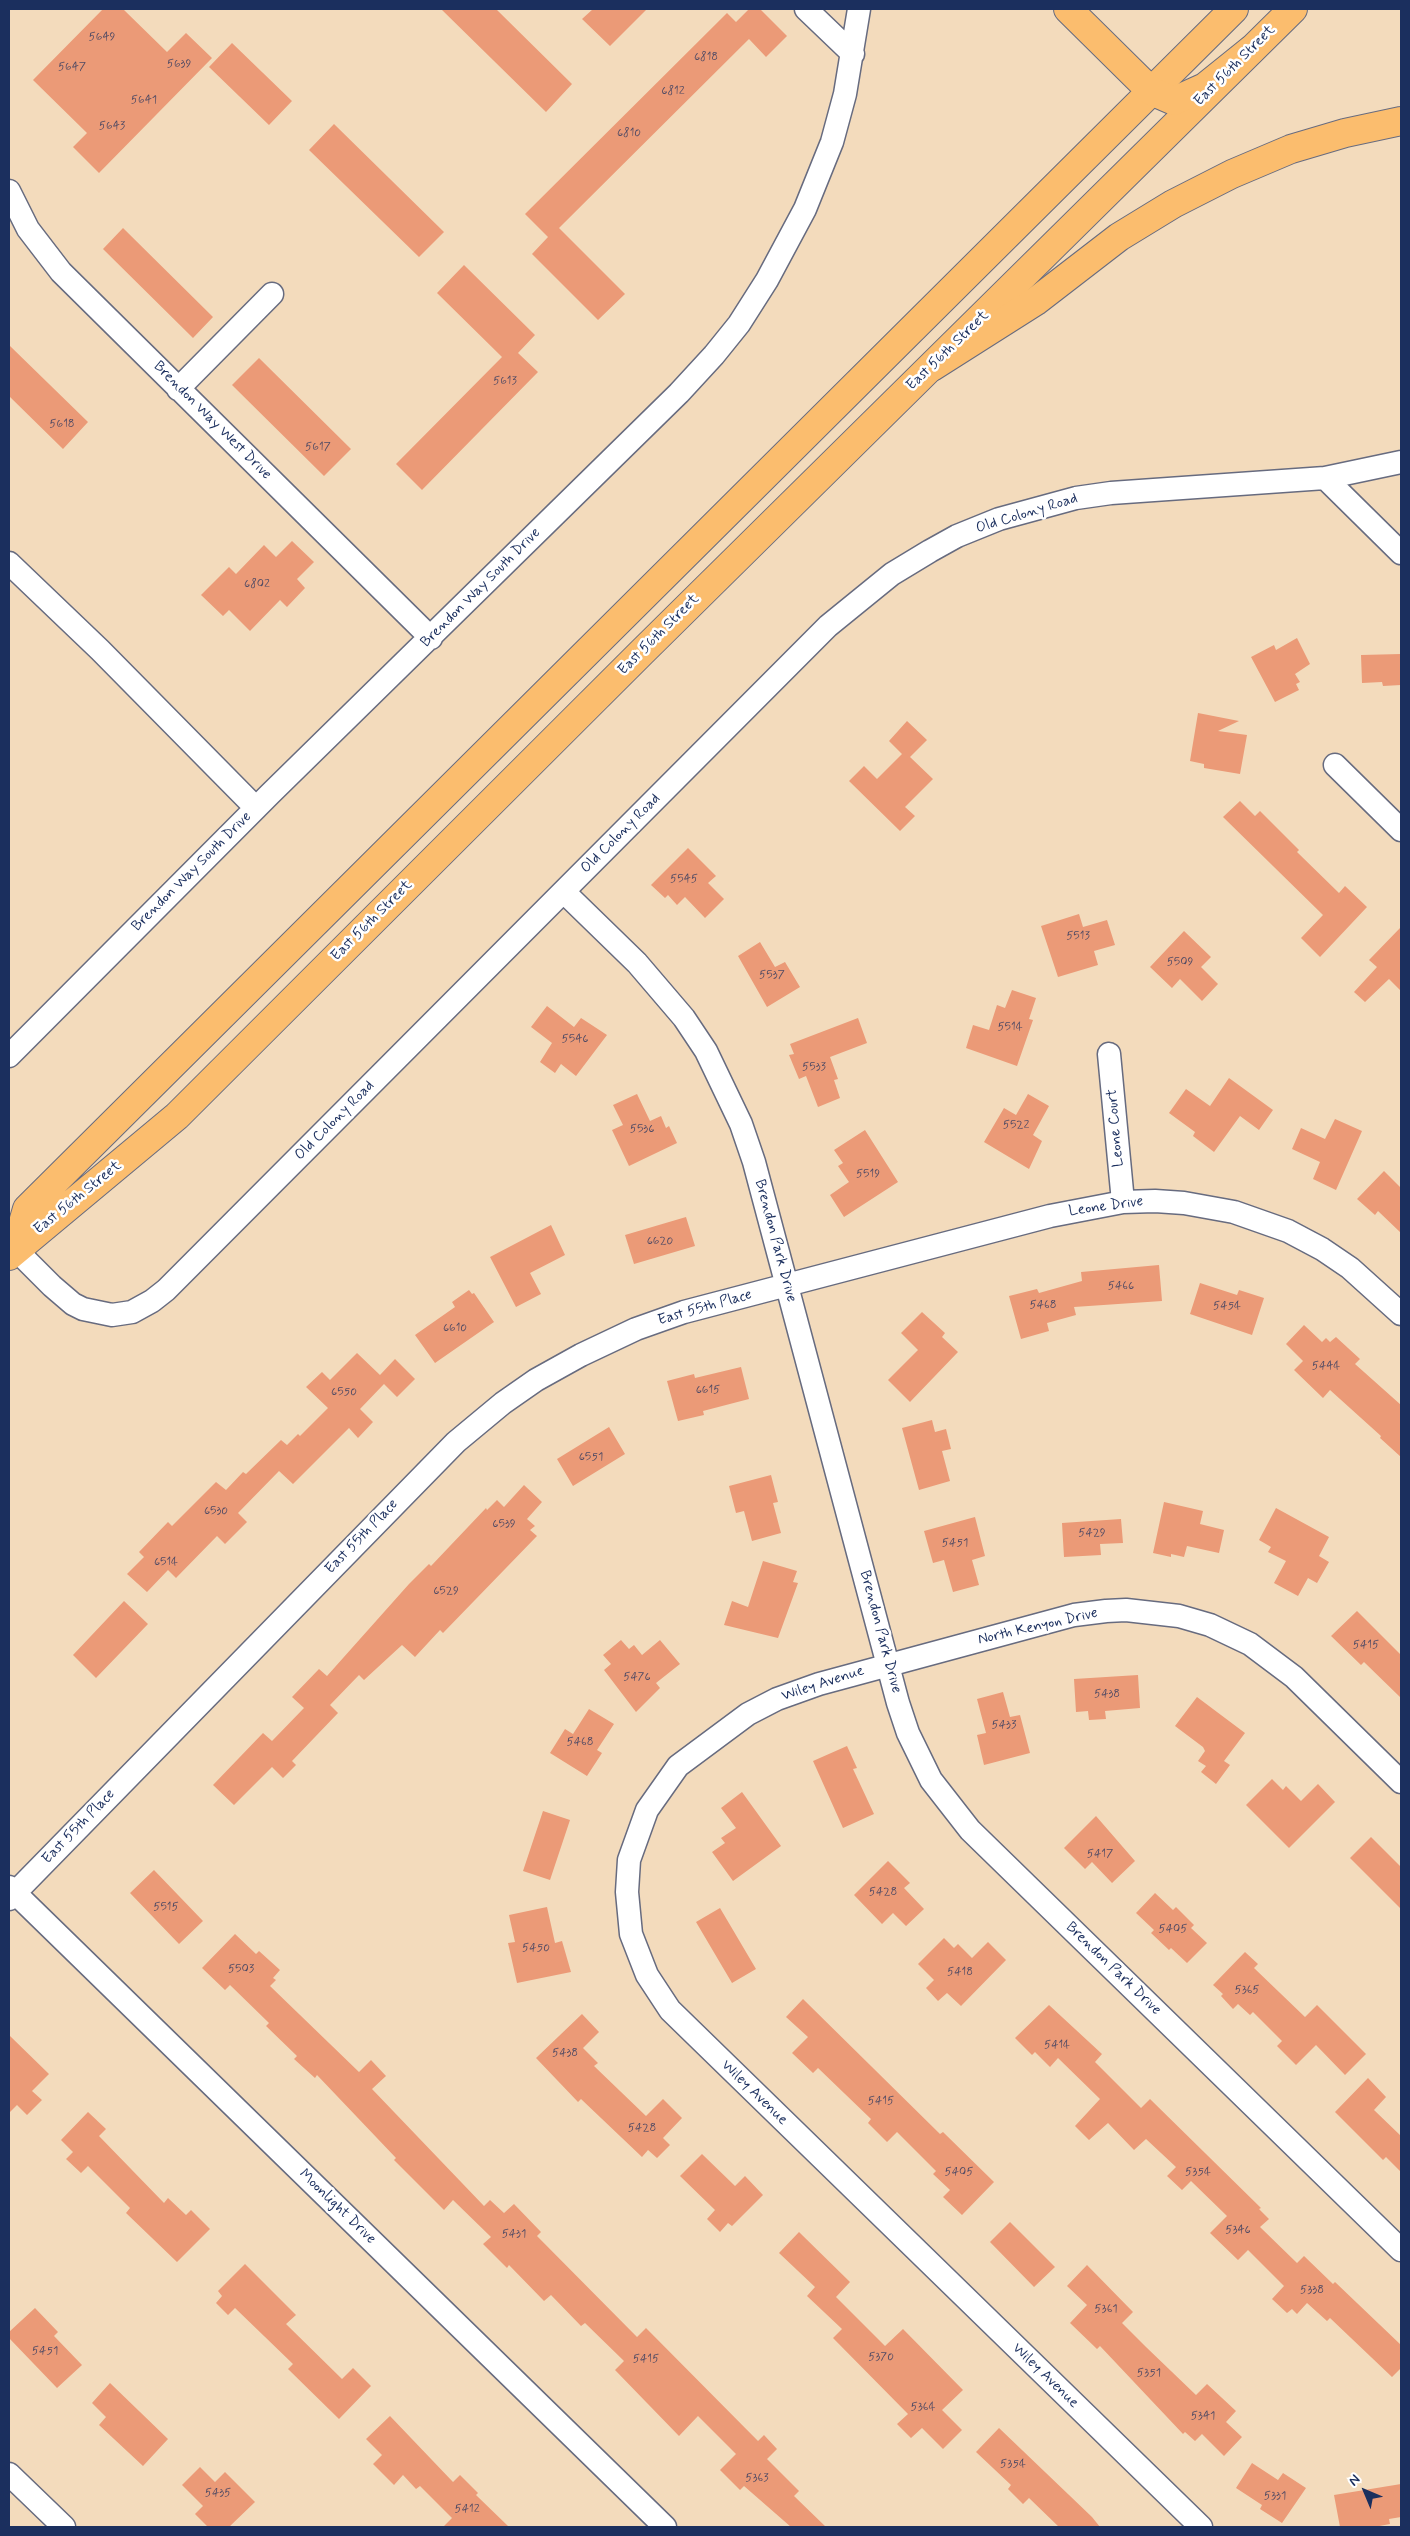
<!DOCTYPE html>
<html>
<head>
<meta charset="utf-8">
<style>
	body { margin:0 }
	#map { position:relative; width:1410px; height:2536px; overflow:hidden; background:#f3dbbc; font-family:Mynerve,sans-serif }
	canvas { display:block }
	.frame { position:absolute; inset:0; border:10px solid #1b2f5e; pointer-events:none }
	.north { position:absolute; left:1340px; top:2466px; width:50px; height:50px; -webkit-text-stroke:4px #fff; paint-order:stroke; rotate:315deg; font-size:14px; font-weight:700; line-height:20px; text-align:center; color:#1b2f5e }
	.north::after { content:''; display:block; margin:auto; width:18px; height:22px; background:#1b2f5e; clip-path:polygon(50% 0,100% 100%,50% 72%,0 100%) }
</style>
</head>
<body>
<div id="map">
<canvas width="1410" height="2536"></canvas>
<div class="frame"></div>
<div class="north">N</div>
</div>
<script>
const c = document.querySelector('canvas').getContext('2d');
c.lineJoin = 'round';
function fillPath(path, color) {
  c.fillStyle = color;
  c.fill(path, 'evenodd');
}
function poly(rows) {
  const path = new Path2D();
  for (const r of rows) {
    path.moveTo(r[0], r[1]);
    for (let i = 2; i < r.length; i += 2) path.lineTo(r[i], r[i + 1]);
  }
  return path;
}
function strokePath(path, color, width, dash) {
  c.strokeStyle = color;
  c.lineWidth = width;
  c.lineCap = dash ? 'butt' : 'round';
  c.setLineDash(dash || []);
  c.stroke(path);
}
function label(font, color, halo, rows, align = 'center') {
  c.font = font + ' Mynerve,sans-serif';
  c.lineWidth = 5;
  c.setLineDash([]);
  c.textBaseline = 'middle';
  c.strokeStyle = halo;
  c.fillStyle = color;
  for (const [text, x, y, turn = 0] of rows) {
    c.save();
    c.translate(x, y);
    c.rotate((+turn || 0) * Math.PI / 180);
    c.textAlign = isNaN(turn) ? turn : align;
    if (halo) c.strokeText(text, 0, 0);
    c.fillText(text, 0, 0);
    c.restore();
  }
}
fillPath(poly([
	[103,9,123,9,167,52,186,33,212,58,99,173,73,147,87,133,33,80],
	[441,9,496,9,572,84,546,112],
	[593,9,647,9,610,46,582,19],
	[749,9,760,9,787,36,766,57,749,39,559,228,625,294,598,320,532,254,548,237,525,214,727,13,736,22],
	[232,43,292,101,269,125,209,67],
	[334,124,444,232,419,257,309,150],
	[123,228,213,317,193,338,103,249],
	[464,265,535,335,518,353,538,372,422,490,396,464,502,357,437,293],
	[9,345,88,422,63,449,9,396],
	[259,358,351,449,324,476,232,385],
	[292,541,314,562,297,579,305,588,287,607,280,600,250,631,229,610,223,616,201,595,229,567,236,574,264,545,276,557],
	[1297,638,1310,664,1295,674,1300,682,1296,684,1299,690,1275,702,1251,657,1274,645,1276,650],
	[1401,654,1401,685,1383,686,1382,682,1362,683,1361,655],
	[1198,713,1239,721,1218,731,1247,735,1240,774,1204,768,1204,764,1190,761],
	[907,721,927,740,910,757,933,779,905,807,915,816,900,831,849,781,864,766,877,779,902,754,889,741],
	[1240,801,1255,816,1260,811,1299,850,1297,852,1339,893,1345,886,1367,907,1320,957,1301,938,1323,915,1223,817],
	[688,848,716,876,708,883,724,899,705,918,685,897,677,905,668,895,665,898,651,885],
	[1079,914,1083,927,1107,920,1115,945,1094,951,1098,965,1058,977,1041,926],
	[1401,927,1401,991,1389,979,1365,1002,1354,992,1377,967,1369,960],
	[1184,931,1211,957,1201,967,1218,984,1202,1001,1180,979,1172,988,1150,967],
	[760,942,775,967,785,962,800,987,767,1007,738,956],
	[1012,990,1036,998,1029,1019,1033,1020,1017,1066,966,1048,973,1025,989,1030,997,1005,1005,1008],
	[547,1006,574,1027,581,1018,607,1035,576,1076,561,1064,555,1073,540,1062,552,1043,531,1027],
	[858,1018,867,1043,830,1057,838,1079,834,1080,840,1098,818,1107,806,1076,799,1079,789,1055,794,1054,790,1044],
	[1229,1078,1273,1110,1259,1130,1240,1116,1214,1152,1193,1136,1195,1132,1169,1113,1186,1089,1210,1106],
	[637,1094,650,1121,661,1116,666,1128,669,1126,677,1143,629,1166,612,1130,623,1125,613,1105],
	[1028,1094,1049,1106,1033,1135,1042,1141,1029,1169,984,1142,1004,1108,1016,1115],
	[1335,1119,1362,1131,1336,1190,1313,1179,1320,1162,1292,1149,1301,1128,1325,1139],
	[865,1130,898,1182,844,1217,830,1195,849,1182,838,1166,843,1163,834,1150],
	[1384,1171,1401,1188,1401,1233,1378,1211,1375,1215,1357,1199],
	[686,1217,695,1246,634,1264,625,1235],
	[551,1225,565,1255,530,1273,541,1294,516,1307,490,1257],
	[1159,1265,1162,1301,1074,1307,1076,1315,1047,1323,1049,1331,1021,1339,1009,1296,1037,1289,1039,1293,1082,1281,1081,1272],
	[1200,1283,1237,1295,1239,1290,1264,1298,1252,1335,1190,1314],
	[469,1290,472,1294,474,1293,494,1322,435,1363,415,1335,455,1307,452,1302],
	[922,1312,945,1333,942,1337,958,1352,910,1402,888,1380,918,1350,901,1333],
	[1304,1325,1322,1342,1326,1338,1330,1342,1336,1337,1360,1359,1355,1364,1401,1405,1401,1457,1380,1438,1381,1436,1330,1390,1323,1398,1294,1370,1303,1361,1286,1344],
	[357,1353,380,1375,395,1359,415,1379,397,1397,384,1384,360,1409,373,1422,358,1438,349,1428,293,1484,279,1471,238,1513,247,1522,225,1544,217,1536,176,1578,168,1570,147,1592,127,1574,144,1557,139,1552,168,1522,172,1526,216,1482,226,1490,243,1472,246,1474,281,1440,287,1445,298,1434,300,1436,328,1408,306,1387,322,1372,330,1380],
	[741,1367,749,1399,703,1411,704,1415,678,1421,667,1381,694,1374,695,1378],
	[932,1420,935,1432,946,1429,951,1449,942,1451,950,1481,919,1490,902,1428],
	[609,1427,625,1454,573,1486,557,1459],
	[771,1475,778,1502,773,1503,781,1533,752,1541,744,1511,736,1513,729,1486],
	[524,1485,542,1502,527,1519,535,1526,530,1530,537,1536,443,1633,440,1630,415,1657,402,1645,364,1680,359,1675,330,1705,338,1713,292,1761,296,1765,283,1778,272,1767,234,1805,213,1785,263,1733,272,1741,304,1708,292,1697,319,1669,327,1676,409,1584,429,1564,431,1566,486,1508,487,1510,497,1500,504,1507],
	[1164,1502,1203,1511,1200,1524,1224,1530,1219,1553,1187,1546,1184,1557,1171,1554,1171,1557,1153,1553],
	[1276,1508,1329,1537,1319,1556,1329,1562,1317,1583,1308,1578,1298,1596,1274,1583,1286,1561,1268,1552,1271,1547,1259,1540],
	[975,1517,985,1556,972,1560,979,1585,953,1592,944,1560,933,1563,924,1531],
	[1121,1519,1123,1543,1100,1544,1101,1555,1064,1557,1062,1523],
	[763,1561,797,1571,793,1582,798,1583,778,1638,724,1625,732,1601,748,1607],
	[124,1601,148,1624,96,1678,73,1655],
	[1357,1611,1401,1655,1401,1698,1364,1662,1361,1665,1331,1636],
	[621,1640,629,1649,634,1645,642,1655,660,1640,680,1664,656,1683,660,1688,636,1712,604,1670,611,1664,603,1655],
	[1138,1675,1140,1708,1105,1711,1106,1719,1089,1720,1088,1711,1076,1712,1074,1679],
	[1003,1692,1010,1717,1020,1715,1030,1753,984,1765,977,1735,986,1733,977,1699],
	[1197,1697,1245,1733,1224,1761,1230,1765,1216,1784,1201,1772,1206,1766,1198,1761,1205,1751,1203,1747,1175,1726],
	[589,1709,614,1724,597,1750,602,1753,587,1776,550,1753,565,1729,573,1734],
	[847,1746,857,1768,853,1769,874,1814,843,1828,813,1761],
	[1272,1779,1283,1790,1286,1786,1301,1801,1318,1784,1335,1802,1289,1848,1246,1805],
	[742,1792,781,1846,733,1881,712,1852,725,1843,721,1838,736,1828,721,1808],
	[543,1811,570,1820,550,1880,523,1871],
	[1096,1816,1135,1861,1112,1883,1092,1862,1085,1869,1064,1848],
	[1371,1837,1401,1867,1401,1909,1350,1858],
	[888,1861,910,1883,904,1888,924,1909,906,1926,893,1913,882,1924,854,1895],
	[154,1870,203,1921,179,1944,130,1893],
	[1155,1893,1173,1910,1176,1907,1194,1925,1191,1928,1207,1943,1187,1963,1171,1948,1169,1950,1151,1933,1154,1930,1136,1913],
	[547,1907,555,1943,562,1941,571,1972,517,1983,508,1943,515,1942,509,1915],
	[720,1908,756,1969,732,1983,696,1922],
	[235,1934,256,1954,259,1951,280,1970,273,1978,276,1980,270,1986,359,2072,371,2060,386,2076,372,2089,484,2206,490,2200,504,2213,514,2204,541,2232,537,2236,637,2337,646,2328,758,2441,764,2435,777,2449,767,2459,799,2491,794,2496,826,2527,791,2527,744,2486,740,2490,720,2470,736,2454,698,2416,679,2436,615,2370,624,2361,585,2323,581,2326,551,2295,544,2301,509,2265,507,2268,483,2244,491,2237,453,2200,444,2210,394,2160,396,2158,317,2075,315,2078,294,2059,297,2056,266,2026,269,2023,230,1985,225,1990,202,1968],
	[944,1938,954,1948,958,1944,972,1958,988,1942,1006,1960,961,2006,947,1993,938,2001,926,1988,934,1980,918,1964],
	[1245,1952,1258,1964,1254,1968,1305,2017,1317,2005,1366,2054,1345,2075,1316,2045,1296,2065,1277,2046,1282,2041,1253,2012,1250,2015,1238,2004,1233,2009,1221,1996,1223,1994,1213,1985],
	[803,1999,940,2134,943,2132,994,2182,962,2215,943,2197,950,2190,933,2174,936,2171,897,2132,887,2142,868,2123,871,2119,818,2068,813,2073,792,2053,808,2037,786,2017],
	[1049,2005,1102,2054,1095,2062,1141,2108,1150,2099,1261,2208,1259,2209,1269,2219,1260,2227,1297,2263,1304,2256,1333,2284,1335,2282,1401,2345,1401,2368,1392,2377,1330,2318,1327,2321,1307,2303,1297,2314,1292,2309,1287,2313,1272,2299,1284,2286,1248,2250,1238,2260,1210,2233,1227,2216,1191,2181,1182,2190,1167,2176,1176,2167,1146,2139,1134,2150,1108,2123,1089,2140,1075,2126,1100,2099,1058,2058,1050,2067,1035,2052,1032,2055,1015,2038],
	[582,2014,599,2032,583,2048,598,2063,594,2066,646,2116,663,2099,682,2118,663,2138,670,2145,657,2158,648,2150,642,2157,581,2099,578,2102,536,2058],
	[9,2035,49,2074,32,2091,42,2100,27,2115,17,2105,9,2113],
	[1368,2078,1386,2097,1374,2110,1401,2136,1401,2172,1386,2157,1383,2160,1335,2112],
	[88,2112,106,2129,99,2136,164,2203,168,2198,186,2215,191,2210,210,2229,177,2262,126,2213,130,2208,88,2166,81,2173,66,2159,73,2152,61,2140],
	[702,2154,735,2186,745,2176,763,2195,732,2226,728,2223,720,2232,707,2219,715,2210,680,2176],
	[1010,2222,1055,2267,1034,2287,990,2242],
	[799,2232,850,2282,836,2297,885,2346,903,2329,963,2390,942,2410,962,2430,943,2449,922,2428,911,2438,897,2424,908,2414,833,2338,842,2329,807,2296,815,2287,779,2253],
	[245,2264,296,2315,286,2324,342,2379,353,2368,371,2386,339,2419,288,2369,293,2364,235,2308,228,2315,216,2303,222,2296,218,2291],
	[1087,2265,1133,2312,1122,2323,1146,2347,1196,2395,1207,2384,1236,2411,1226,2422,1242,2437,1224,2456,1202,2434,1195,2441,1185,2432,1183,2434,1100,2346,1097,2349,1070,2323,1087,2305,1067,2286],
	[35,2308,58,2332,54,2336,82,2365,57,2388,9,2338,9,2332],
	[110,2383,168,2439,143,2466,99,2425,106,2417,92,2403],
	[390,2416,453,2482,460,2475,478,2493,476,2495,509,2527,443,2527,452,2518,420,2486,416,2489,403,2475,394,2485,373,2464,382,2455,366,2439],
	[999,2428,1092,2517,1100,2527,1059,2527,1029,2498,1023,2504,1008,2489,1011,2485,976,2452],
	[1252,2463,1278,2480,1283,2473,1306,2488,1282,2523,1260,2509,1262,2505,1236,2488],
	[200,2467,215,2482,225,2472,255,2502,229,2527,208,2527,195,2514,203,2506,182,2485],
	[1401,2484,1401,2517,1389,2519,1390,2524,1374,2527,1340,2527,1334,2495]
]), '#eb9a77');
const minor = poly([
	[806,9,853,54],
	[9,191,28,229,61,272,431,638],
	[178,389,272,294],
	[1325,478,1401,553],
	[9,563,100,650,256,808],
	[1335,765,1401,830],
	[564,892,637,963,684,1018,706,1051,741,1124,754,1162,898,1703,908,1733,931,1780,970,1830,1401,2250],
	[1109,1054,1123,1202],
	[9,1056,270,794,679,393,714,355,739,324,767,280,805,209,832,142,845,94,859,9],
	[9,1243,52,1286,73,1304,83,1309,112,1315,132,1312,152,1301,166,1290,828,626,892,574,930,551,957,536,999,519,1076,498,1111,493,1325,478,1401,462],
	[9,1887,665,2527],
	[9,1899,456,1442,503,1403,536,1380,581,1355,636,1329,684,1312,1050,1216,1123,1202,1155,1201,1184,1203,1234,1212,1288,1231,1322,1249,1350,1268,1401,1314],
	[9,2474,64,2527],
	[1201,2527,670,2010,647,1975,631,1934,627,1892,629,1860,647,1810,678,1766,748,1714,777,1699,819,1684,1074,1615,1106,1611,1126,1610,1179,1616,1210,1625,1250,1644,1294,1677,1401,1782]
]);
const major = poly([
	[15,1250,27,1209,1234,9],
	[9,1256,177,1116,642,652,1293,9]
]);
const highway = poly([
	[1068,9,1151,91,1174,101,1205,87,1251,50],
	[932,367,1036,301,1119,237,1173,204,1232,174,1291,149,1345,133,1401,121]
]);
strokePath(minor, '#676b7f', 25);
strokePath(major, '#676b7f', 30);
strokePath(highway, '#676b7f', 30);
strokePath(minor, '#fff', 22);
strokePath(major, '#fbbd6e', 28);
strokePath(highway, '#fbbd6e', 28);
label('12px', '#4f4a64', null, [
	["5649",102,37],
	["6818",706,57],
	["5639",179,64],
	["5647",72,67],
	["6812",673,91],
	["5641",144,100],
	["5643",112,126],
	["6810",629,133],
	["5613",505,381],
	["5618",62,424],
	["5617",318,447],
	["6802",257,584],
	["5545",684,879],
	["5513",1078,936],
	["5509",1180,962],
	["5537",772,975],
	["5514",1010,1027],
	["5546",575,1039],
	["5533",814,1067],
	["5522",1016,1125],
	["5536",642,1129],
	["5519",868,1174],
	["6620",660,1241],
	["5466",1121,1286],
	["5468",1043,1305],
	["5454",1227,1306],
	["6610",455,1328],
	["5444",1326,1366],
	["6615",708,1390],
	["6550",344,1392],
	["6551",591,1457],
	["6530",216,1511],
	["6539",504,1524],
	["5429",1092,1533],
	["5451",955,1543],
	["6514",166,1562],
	["6529",446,1591],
	["5415",1366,1645],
	["5476",637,1677],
	["5438",1107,1694],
	["5433",1004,1725],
	["5468",580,1742],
	["5417",1100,1854],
	["5428",883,1892],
	["5515",166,1907],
	["5405",1173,1929],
	["5450",536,1948],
	["5503",241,1969],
	["5418",960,1972],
	["5365",1247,1990],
	["5414",1057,2045],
	["5438",565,2053],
	["5415",881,2101],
	["5428",642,2128],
	["5405",959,2172],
	["5354",1198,2172],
	["5346",1238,2230],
	["5431",514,2234],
	["5338",1312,2290],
	["5361",1106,2309],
	["5451",45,2351],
	["5370",881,2357],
	["5415",646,2359],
	["5351",1149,2373],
	["5364",923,2407],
	["5341",1203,2416],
	["5354",1013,2464],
	["5363",757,2478],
	["5435",218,2493],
	["5331",1275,2496],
	["5412",467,2509]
]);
label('15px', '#1b2f5e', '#fff', [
	["East 56th Street",1235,66,-45],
	["East 56th Street",948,351,-44],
	["Brendon Way West Drive",212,421,45],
	["Old Colony Road",1027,514,-17],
	["Brendon Way South Drive",481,588,-45],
	["East 56th Street",659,635,-45],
	["Old Colony Road",621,834,-45],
	["Brendon Way South Drive",192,872,-45],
	["East 56th Street",372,921,-45],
	["Old Colony Road",335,1121,-45],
	["Leone Court",1116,1128,-95],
	["East 56th Street",78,1198,-39],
	["Leone Drive",1106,1207,-8],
	["Brendon Park Drive",775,1241,75],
	["East 55th Place",705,1308,-16],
	["East 55th Place",362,1537,-46],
	["North Kenyon Drive",1038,1627,-13],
	["Brendon Park Drive",880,1632,75],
	["Wiley Avenue",823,1684,-18],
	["East 55th Place",79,1827,-46],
	["Brendon Park Drive",1113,1969,44],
	["Wiley Avenue",754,2093,44],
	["Moonlight Drive",337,2207,44],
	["Wiley Avenue",1045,2376,44]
]);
</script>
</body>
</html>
